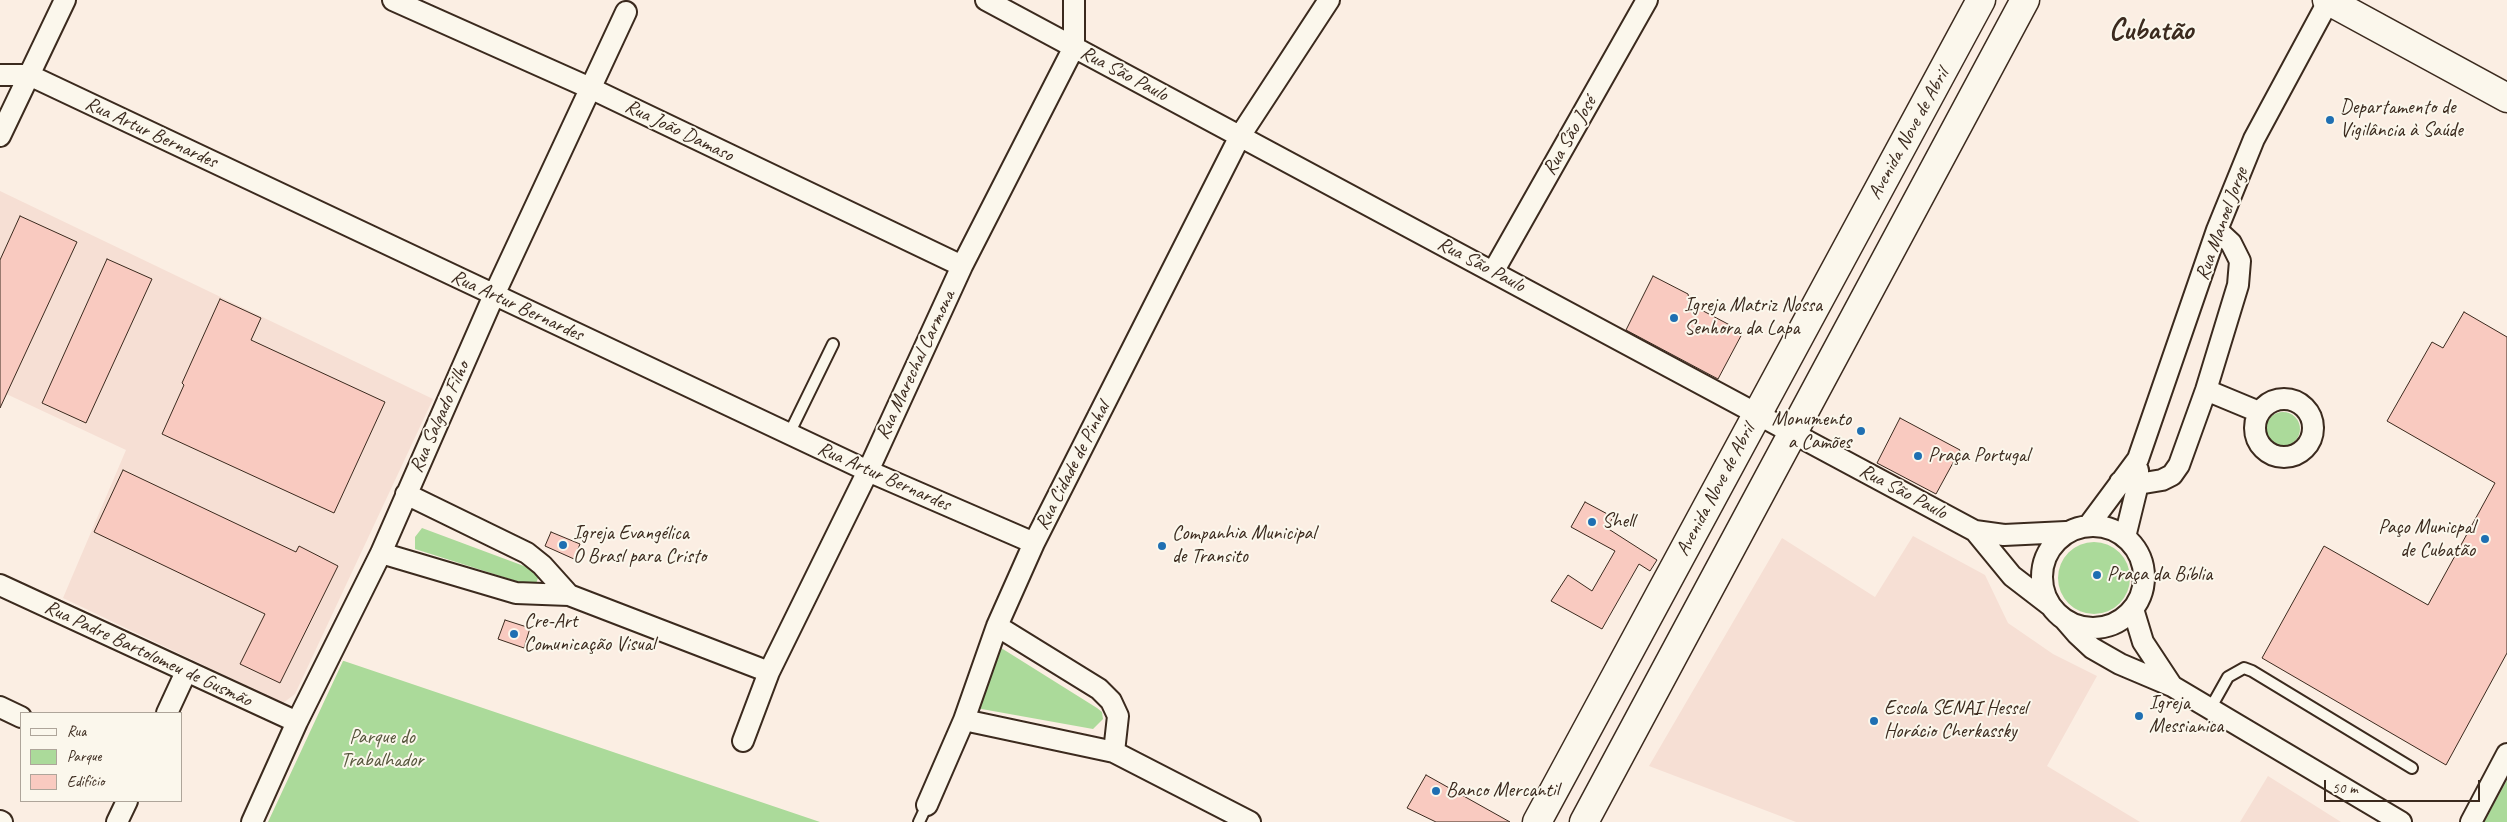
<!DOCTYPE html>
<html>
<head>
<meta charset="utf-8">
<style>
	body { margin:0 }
	#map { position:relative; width:2507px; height:822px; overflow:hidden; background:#fbeee3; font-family:Caveat,sans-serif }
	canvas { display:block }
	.legend { position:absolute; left:20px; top:712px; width:162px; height:90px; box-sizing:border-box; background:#fbf7ec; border:1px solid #aea59a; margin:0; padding:6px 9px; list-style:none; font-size:15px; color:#3b2a1e }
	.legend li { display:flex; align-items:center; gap:10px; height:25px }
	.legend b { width:25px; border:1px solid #aea59a }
	.scale { position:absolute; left:2324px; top:780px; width:156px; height:22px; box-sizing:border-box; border:2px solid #3b2a1e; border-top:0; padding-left:6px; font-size:15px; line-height:18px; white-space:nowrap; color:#3b2a1e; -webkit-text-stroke:4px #fbf7ec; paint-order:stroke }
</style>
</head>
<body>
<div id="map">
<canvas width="2507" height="822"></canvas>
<ul class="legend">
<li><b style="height:6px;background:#fbf7ec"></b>Rua</li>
<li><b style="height:14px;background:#abda9a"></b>Parque</li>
<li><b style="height:14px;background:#f9cac0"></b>Edifício</li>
</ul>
<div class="scale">50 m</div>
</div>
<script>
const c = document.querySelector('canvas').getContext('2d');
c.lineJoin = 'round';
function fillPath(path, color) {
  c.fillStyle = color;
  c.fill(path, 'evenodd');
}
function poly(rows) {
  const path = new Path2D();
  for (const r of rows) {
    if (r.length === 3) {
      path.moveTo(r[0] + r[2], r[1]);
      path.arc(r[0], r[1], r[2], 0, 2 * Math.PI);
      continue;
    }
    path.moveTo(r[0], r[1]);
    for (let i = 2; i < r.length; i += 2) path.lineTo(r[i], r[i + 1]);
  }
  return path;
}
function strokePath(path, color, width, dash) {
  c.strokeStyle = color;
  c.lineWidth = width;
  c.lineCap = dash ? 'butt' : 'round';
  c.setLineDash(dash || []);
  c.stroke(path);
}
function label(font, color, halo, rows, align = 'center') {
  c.font = font + ' Caveat,sans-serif';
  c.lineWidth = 4;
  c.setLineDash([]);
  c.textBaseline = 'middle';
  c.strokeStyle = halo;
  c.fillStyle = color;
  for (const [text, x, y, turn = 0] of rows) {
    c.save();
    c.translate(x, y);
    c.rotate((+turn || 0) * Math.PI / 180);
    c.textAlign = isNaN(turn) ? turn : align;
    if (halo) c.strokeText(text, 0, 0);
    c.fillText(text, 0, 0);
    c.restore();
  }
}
fillPath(poly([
	[0,191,433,399,295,694,283,703,63,598,126,450,0,391],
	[1913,536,1985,575,2008,623,2053,654,2097,676,2047,766,2140,822,1796,822,1649,766,1782,538,1875,597],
	[2268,776,2341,822,2240,822]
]), '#f6dfd4');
fillPath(poly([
	[2283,429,17],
	[422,528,540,572,535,587,415,549,415,537],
	[2094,578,36],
	[998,646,1097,708,1102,712,1103,719,1093,729,976,708],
	[343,661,344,661,820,822,268,822],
	[2507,780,2507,822,2484,822]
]), '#abda9a');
const building = poly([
	[20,216,77,242,0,408,0,260,20,216],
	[107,259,152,279,86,423,42,403,107,259],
	[1653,276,1688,294,1690,304,1743,332,1718,379,1626,330,1653,276],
	[220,299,261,318,251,340,385,402,334,513,162,434,184,385,182,383,220,299],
	[2464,312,2507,337,2507,653,2446,765,2262,658,2324,546,2428,605,2495,483,2387,421,2432,342,2443,348,2464,312],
	[1900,418,1960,450,1936,494,1877,463,1900,418],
	[123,470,296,552,299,546,338,566,280,683,240,664,265,614,94,532,123,470],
	[1585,502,1613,517,1607,528,1657,560,1650,571,1639,564,1602,629,1551,601,1568,575,1592,591,1615,551,1571,527,1585,502],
	[551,532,580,544,574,559,545,546,551,532],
	[505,620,530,628,524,648,498,639,505,620],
	[1426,775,1510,822,1436,822,1407,808,1426,775]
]);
fillPath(building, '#f9cac0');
strokePath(building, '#3b2a1e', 1);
const lane = poly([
	[789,434,833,344],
	[2210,709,2228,677,2244,668,2252,671,2412,768],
	[919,822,927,805]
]);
const street = poly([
	[393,0,590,88,962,266],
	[986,0,1975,531,2004,535,2066,532],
	[0,75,29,75,868,471,1034,543],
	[0,136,65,0],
	[1493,272,1647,0],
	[2206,390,2259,412],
	[2284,428,29],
	[2120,482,2138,484,2162,480,2172,475,2179,465,2206,390,2238,285,2240,261,2231,243,2217,230],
	[406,494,527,553,542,565,569,595],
	[2089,525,2138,459,2217,230,2254,139,2329,0],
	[2093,577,51],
	[1975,531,2012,576,2051,606],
	[2125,537,2138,484,2138,470],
	[381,553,516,593,569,595,769,672],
	[0,585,297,722],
	[2133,609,2143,642,2172,686],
	[2064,619,2077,634,2092,648,2120,664,2172,686,2401,822],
	[997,626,1099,689,1111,701,1118,716,1114,752],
	[0,707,21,717],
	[167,713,186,672],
	[964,720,1114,752,1250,822],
	[743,741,769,672,868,471,962,266,1074,47,1074,0],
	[927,805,964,720,997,626,1034,543,1240,136,1329,0],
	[0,821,2,822],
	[117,822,127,801],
	[252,822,297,722,381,553,494,295,626,12],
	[2471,822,2507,754]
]);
const secondary = poly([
	[2327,0,2507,98],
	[1537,822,1981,0],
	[1584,822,2025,0]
]);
strokePath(lane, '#3b2a1e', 14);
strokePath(street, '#3b2a1e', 24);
strokePath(secondary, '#3b2a1e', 31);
strokePath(lane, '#fbf7ec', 10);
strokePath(street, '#fbf7ec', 20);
strokePath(secondary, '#fbf7ec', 28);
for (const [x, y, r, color] of [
	[2330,120,5,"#1f6fb2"],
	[1674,318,5,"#1f6fb2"],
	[1861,431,5,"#1f6fb2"],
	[1918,456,5,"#1f6fb2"],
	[1592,522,5,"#1f6fb2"],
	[2485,539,5,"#1f6fb2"],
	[563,545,5,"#1f6fb2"],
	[1162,546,5,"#1f6fb2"],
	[2097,575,5,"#1f6fb2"],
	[514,634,5,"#1f6fb2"],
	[2139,716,5,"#1f6fb2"],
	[1874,721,5,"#1f6fb2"],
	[1436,791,5,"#1f6fb2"]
]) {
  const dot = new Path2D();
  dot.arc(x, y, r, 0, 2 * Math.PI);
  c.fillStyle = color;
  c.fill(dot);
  strokePath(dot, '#fbf7ec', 2);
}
label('20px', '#3b2a1e', '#fbf7ec', [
	["Rua São Paulo",1124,74,28],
	["Rua João Damaso",679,131,26],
	["Rua Artur Bernardes",151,133,25],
	["Avenida Nove de Abril",1909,134,-61],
	["Rua São José",1570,136,-60],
	["Rua Manoel Jorge",2222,224,-70],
	["Rua São Paulo",1481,265,28],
	["Rua Artur Bernardes",517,306,25],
	["Rua Marechal Carmona",916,365,-65],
	["Rua Salgado Filho",440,417,-66],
	["Rua Cidade de Pinhal",1073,466,-63],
	["Rua Artur Bernardes",884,477,24],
	["Avenida Nove de Abril",1716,490,-62],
	["Rua São Paulo",1903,492,28],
	["Rua Padre Bartolomeu de Gusmão",148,654,25]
]);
label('20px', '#3b2a1e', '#fbf7ec', [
	["Departamento de",2340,108],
	["Vigilância à Saúde",2340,131],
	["Igreja Matriz Nossa",1684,306],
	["Senhora da Lapa",1684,329],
	["Monumento",1851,420,"right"],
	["a Camões",1851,443,"right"],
	["Praça Portugal",1928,456],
	["Shell",1602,522],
	["Paço Municpal",2475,528,"right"],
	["de Cubatão",2475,551,"right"],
	["Igreja Evangélica",573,534],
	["O Brasl para Cristo",573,557],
	["Companhia Municipal",1172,534],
	["de Transito",1172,557],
	["Praça da Bíblia",2107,575],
	["Cre-Art",524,622],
	["Comunicação Visual",524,645],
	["Igreja",2149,704],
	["Messianica",2149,727],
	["Escola SENAI Hessel",1884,709],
	["Horácio Cherkassky",1884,732],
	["Banco Mercantil",1446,791]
], 'left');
label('20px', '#57563d', '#fbf7ec', [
	["Parque do",382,738],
	["Trabalhador",382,761]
]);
label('bold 30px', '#3b2a1e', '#fbf7ec', [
	["Cubatão",2151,31]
]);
</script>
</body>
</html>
